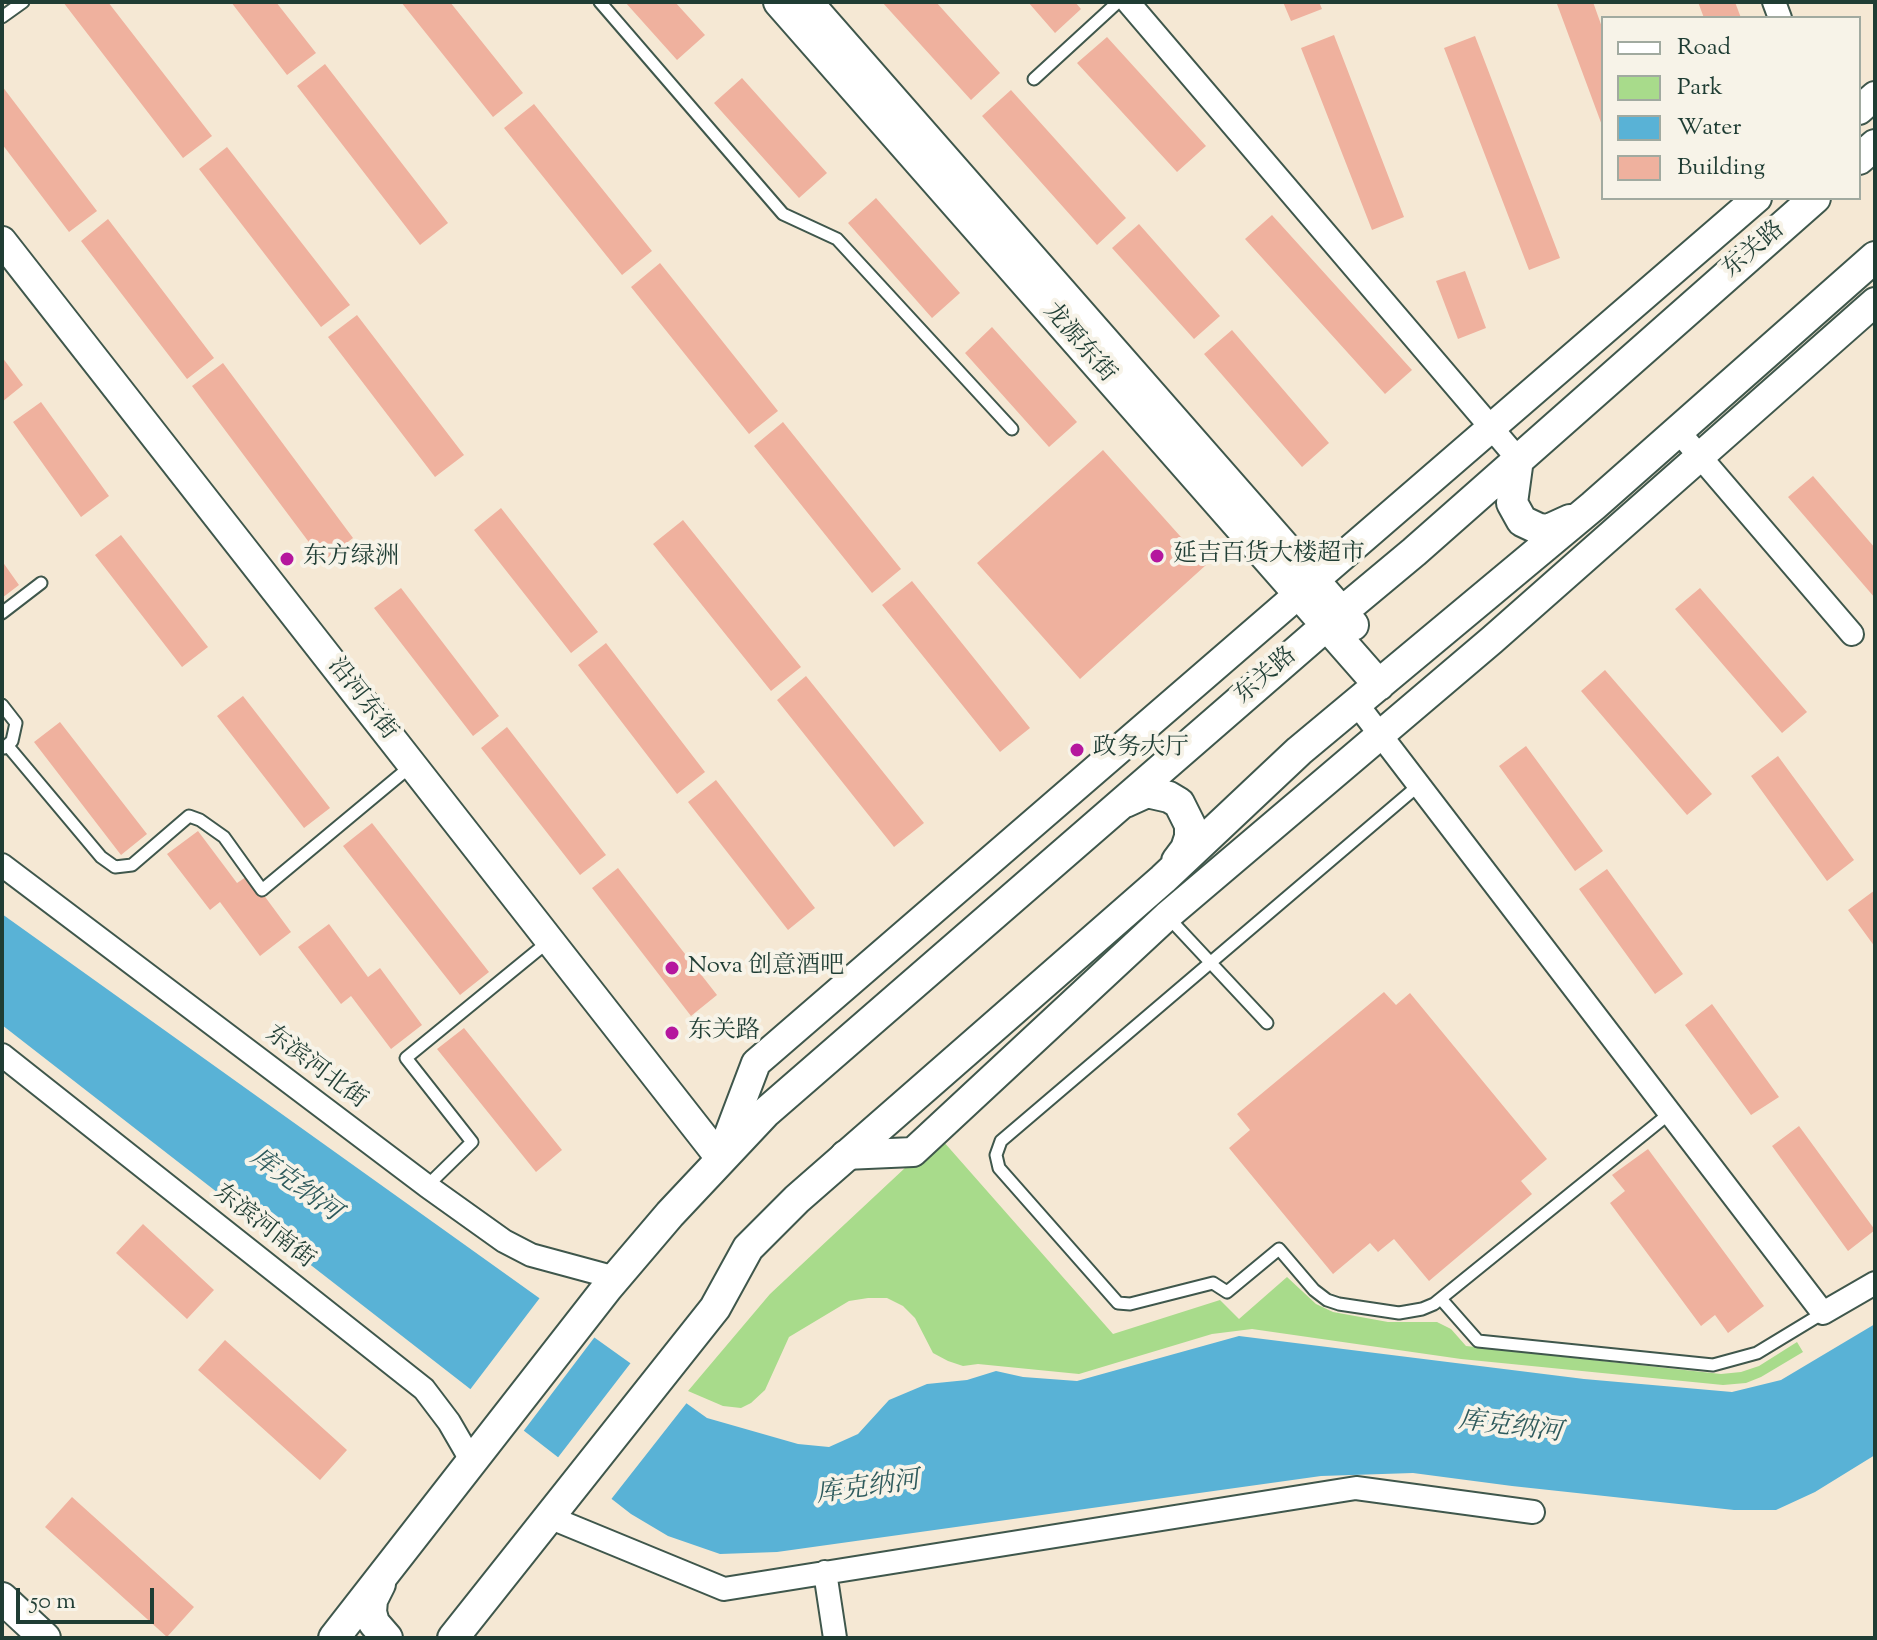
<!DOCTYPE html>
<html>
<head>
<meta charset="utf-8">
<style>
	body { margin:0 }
	#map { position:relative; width:1877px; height:1640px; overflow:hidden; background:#f5e8d4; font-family:"Sorts Mill Goudy",serif }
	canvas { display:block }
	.frame { position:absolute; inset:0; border:4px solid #1f3d34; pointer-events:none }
	.legend { position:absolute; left:1601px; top:16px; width:260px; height:184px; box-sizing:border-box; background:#f7f3e8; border:2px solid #a1aaa0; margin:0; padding:10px 14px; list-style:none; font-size:24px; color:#1f3d34 }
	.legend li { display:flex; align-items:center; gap:16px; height:40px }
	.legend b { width:40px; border:2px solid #a1aaa0 }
	.scale { position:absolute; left:16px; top:1588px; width:138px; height:36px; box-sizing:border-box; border:4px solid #1f3d34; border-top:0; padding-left:10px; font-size:24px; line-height:28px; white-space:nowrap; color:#1f3d34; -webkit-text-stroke:6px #f7f3e8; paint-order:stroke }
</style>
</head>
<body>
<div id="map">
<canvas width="1877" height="1640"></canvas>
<div class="frame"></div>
<ul class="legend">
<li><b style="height:10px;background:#fff"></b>Road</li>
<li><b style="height:22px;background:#a8db8b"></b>Park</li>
<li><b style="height:22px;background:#59b2d6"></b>Water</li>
<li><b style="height:22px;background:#efb19e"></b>Building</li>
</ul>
<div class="scale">50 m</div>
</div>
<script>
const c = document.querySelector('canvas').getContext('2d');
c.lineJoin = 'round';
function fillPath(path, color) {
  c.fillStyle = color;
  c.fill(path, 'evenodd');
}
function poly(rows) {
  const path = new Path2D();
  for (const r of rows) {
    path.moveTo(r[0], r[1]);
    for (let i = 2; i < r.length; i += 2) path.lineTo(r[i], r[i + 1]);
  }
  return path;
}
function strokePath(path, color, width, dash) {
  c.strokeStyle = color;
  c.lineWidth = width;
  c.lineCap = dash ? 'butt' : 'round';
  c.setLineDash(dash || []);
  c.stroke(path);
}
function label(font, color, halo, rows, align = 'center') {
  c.font = font + ' "Sorts Mill Goudy","Noto Serif SC",serif';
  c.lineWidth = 8;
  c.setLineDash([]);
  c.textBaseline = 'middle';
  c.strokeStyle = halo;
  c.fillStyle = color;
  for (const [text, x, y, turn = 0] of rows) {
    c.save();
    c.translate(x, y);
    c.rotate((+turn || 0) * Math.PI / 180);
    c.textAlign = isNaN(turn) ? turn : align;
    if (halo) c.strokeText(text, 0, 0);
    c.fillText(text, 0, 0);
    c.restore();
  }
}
fillPath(poly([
	[943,1141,1113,1334,1220,1300,1239,1319,1287,1277,1316,1304,1333,1312,1388,1322,1437,1322,1451,1329,1466,1346,1721,1374,1741,1372,1759,1366,1797,1342,1803,1352,1761,1377,1746,1383,1723,1385,1461,1359,1252,1329,1212,1334,1079,1374,978,1364,963,1366,948,1361,933,1353,915,1318,903,1306,887,1298,868,1298,849,1301,789,1337,765,1390,751,1403,741,1408,723,1406,688,1391,770,1294,921,1153]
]), '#a8db8b');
fillPath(poly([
	[2,914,707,1418,798,1444,829,1447,858,1434,889,1400,927,1384,967,1380,996,1371,1023,1377,1077,1381,1239,1336,1584,1379,1732,1392,1781,1380,1875,1324,1875,1455,1815,1492,1776,1510,1734,1510,1512,1486,1413,1473,1321,1476,777,1552,720,1554,668,1536,631,1514,2,1025]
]), '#59b2d6');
fillPath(poly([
	[542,1295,597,1334,522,1433,469,1391],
	[633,1360,689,1400,609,1502,556,1460]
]), '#f5e8d4');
fillPath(poly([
	[63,2,108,2,212,136,183,158],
	[231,2,276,2,316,53,287,75],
	[401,2,450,2,523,93,493,117],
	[625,2,675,2,705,35,677,60],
	[882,2,936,2,1000,73,971,100],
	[1028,2,1075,2,1081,9,1055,33],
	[1283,2,1319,2,1322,9,1291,21],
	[1561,2,1593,2,1603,30,1603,128,1557,4],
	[1698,2,1735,2,1741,18,1704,18],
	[1334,35,1404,217,1372,230,1301,48],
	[1475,36,1560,258,1529,270,1444,48],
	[1107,37,1206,146,1177,172,1077,63],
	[325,64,448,223,420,245,297,86],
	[742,78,827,173,799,198,714,103],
	[2,86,97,211,69,232,2,144],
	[1011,90,1126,218,1097,245,982,116],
	[534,104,652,251,622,275,504,128],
	[227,147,350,305,321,327,199,169],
	[876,198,960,293,932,318,848,223],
	[1272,215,1412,370,1385,394,1245,239],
	[108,219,214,358,187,379,81,241],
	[1139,224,1220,316,1194,339,1112,248],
	[660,263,778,411,749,434,631,287],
	[1465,271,1486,328,1458,339,1436,281],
	[357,315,464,455,435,477,328,337],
	[992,327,1077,422,1049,447,965,353],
	[1232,330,1329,443,1302,467,1204,354],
	[2,357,23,385,2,402],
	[223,363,353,538,323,561,192,386],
	[41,402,109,496,81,517,13,422],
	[783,422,901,569,872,593,754,446],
	[1103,450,1206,565,1080,679,977,563],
	[1813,476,1875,548,1875,598,1788,497],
	[501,508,598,632,571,653,474,530],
	[683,520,801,667,771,691,653,544],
	[121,535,208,647,182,667,95,555],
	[2,561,19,585,2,598],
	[912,581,1030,728,1000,752,882,605],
	[401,588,499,716,473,736,374,608],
	[1700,588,1807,712,1782,733,1675,609],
	[606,643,705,772,677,794,578,665],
	[1605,670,1712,794,1687,815,1581,691],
	[806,676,924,823,894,847,777,700],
	[243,696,330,808,304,828,217,716],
	[60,722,147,834,121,855,34,742],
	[507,727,606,855,580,875,481,748],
	[1526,746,1603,851,1575,871,1499,766],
	[1778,756,1854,860,1827,881,1751,776],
	[716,780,815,908,788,930,688,802],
	[372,823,489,972,460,995,343,846],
	[198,831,237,883,249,875,291,932,260,956,220,902,210,910,167,854],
	[618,868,717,995,691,1016,592,888],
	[1607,869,1683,974,1655,994,1579,889],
	[1875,890,1875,947,1848,910],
	[329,924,368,977,380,968,422,1025,391,1049,351,996,341,1004,298,947],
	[1384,992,1396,1005,1410,993,1547,1159,1521,1181,1532,1194,1429,1281,1394,1239,1378,1252,1370,1243,1333,1274,1229,1148,1250,1130,1237,1114],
	[1712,1004,1779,1097,1751,1115,1685,1025],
	[464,1028,562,1150,536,1172,437,1049],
	[1799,1126,1875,1230,1848,1251,1772,1146],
	[1648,1149,1764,1306,1728,1333,1715,1315,1701,1326,1610,1203,1625,1191,1612,1175],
	[143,1224,214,1290,187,1319,116,1253],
	[225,1340,347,1450,320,1480,198,1370],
	[72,1497,194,1607,167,1637,45,1527]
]), '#efb19e');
const service = poly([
	[600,2,783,214,837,239,1012,429],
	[2,17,23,2],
	[1034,79,1118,2],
	[2,613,41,583],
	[2,705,16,723,12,741,4,748],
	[7,745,101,857,115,867,132,865,189,816,200,820,224,837,262,890,411,766],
	[1419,785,1001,1141,996,1155,999,1168,1118,1303,1130,1304,1213,1283,1227,1292,1279,1249,1314,1290,1327,1300,1339,1304,1399,1313,1422,1309,1434,1304,1670,1113],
	[1166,915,1267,1023],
	[427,1186,472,1142,406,1058,549,941],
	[1441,1299,1478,1341,1713,1365,1757,1353,1823,1313]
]);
const minor = poly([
	[1128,2,1518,459],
	[1774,2,1780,18],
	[1678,431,1852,634],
	[1356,703,1823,1313,1875,1283],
	[2,865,427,1186,504,1241,531,1255,616,1278],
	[2,1055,424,1389,449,1422,471,1460],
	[549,1517,724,1589,1356,1488,1533,1512],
	[825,1572,835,1638]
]);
const tertiary = poly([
	[1859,110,1875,96],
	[2,241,720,1158],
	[845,1155,913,1152,1167,916,1492,640,1875,302],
	[720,1158,756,1063,1757,198]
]);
const secondary = poly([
	[779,2,1379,685],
	[807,2,1353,625],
	[1859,159,1875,145],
	[1518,459,1512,503,1522,521,1539,529,1548,530,1570,520],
	[1125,802,1147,792,1169,797,1179,803,1190,825,1190,837,1186,849,1177,861],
	[380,1584,372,1600,371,1612,374,1623,387,1638],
	[2,1598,45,1638],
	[334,1638,607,1288,670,1214,765,1113,1342,612,1414,552,1815,198],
	[453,1638,715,1308,748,1248,797,1199,1163,879,1299,751,1593,506,1875,257]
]);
strokePath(service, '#3f574c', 15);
strokePath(minor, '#3f574c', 26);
strokePath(tertiary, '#3f574c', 32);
strokePath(secondary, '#3f574c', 34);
strokePath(service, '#fff', 11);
strokePath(minor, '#fff', 22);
strokePath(tertiary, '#fff', 28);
strokePath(secondary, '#fff', 30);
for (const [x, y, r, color] of [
	[1157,556,8,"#b5179e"],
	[287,559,8,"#b5179e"],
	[1077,750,8,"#b5179e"],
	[672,968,8,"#b5179e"],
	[672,1033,8,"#b5179e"]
]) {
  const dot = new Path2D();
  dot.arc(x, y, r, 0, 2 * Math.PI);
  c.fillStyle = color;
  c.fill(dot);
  strokePath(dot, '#f7f3e8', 3);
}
label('24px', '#1f3d34', '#f7f3e8', [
	["东关路",1755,251,-41],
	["龙源东街",1078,344,49],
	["东关路",1267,677,-41],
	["沿河东街",361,700,52],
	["东滨河北街",315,1069,37],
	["东滨河南街",263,1228,38]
]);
label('24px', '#1f3d34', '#f7f3e8', [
	["延吉百货大楼超市",1173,556],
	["东方绿洲",303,559],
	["政务大厅",1093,750],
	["Nova 创意酒吧",688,968],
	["东关路",688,1033]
], 'left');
label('italic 26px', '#2e5a5c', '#f7f3e8', [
	["库克纳河",294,1187,36],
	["库克纳河",1510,1429,7],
	["库克纳河",868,1490,-8]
]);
</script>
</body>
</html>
